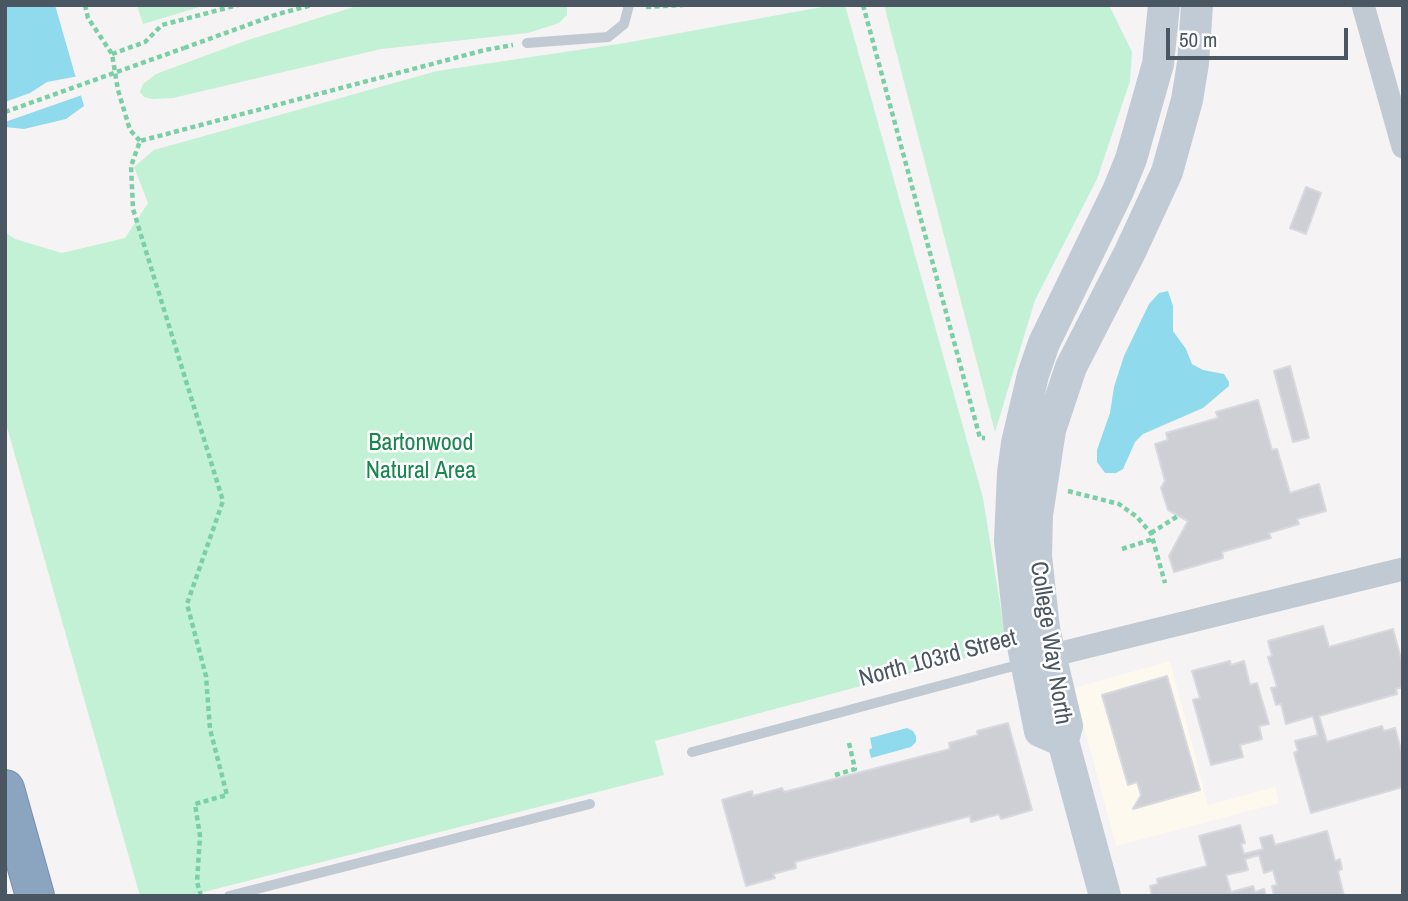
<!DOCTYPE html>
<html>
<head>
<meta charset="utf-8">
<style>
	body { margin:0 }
	#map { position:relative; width:1408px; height:901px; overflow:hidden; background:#f5f3f3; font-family:"Archivo Narrow",sans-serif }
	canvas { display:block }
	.frame { position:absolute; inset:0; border:7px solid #4a5661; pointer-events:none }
	.scale { position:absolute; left:1166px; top:28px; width:182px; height:32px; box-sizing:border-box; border:4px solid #4a5661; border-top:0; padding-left:9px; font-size:21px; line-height:24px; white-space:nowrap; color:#4a5661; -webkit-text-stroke:5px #fff; paint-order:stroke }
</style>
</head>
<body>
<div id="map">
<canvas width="1408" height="901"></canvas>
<div class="frame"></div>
<div class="scale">50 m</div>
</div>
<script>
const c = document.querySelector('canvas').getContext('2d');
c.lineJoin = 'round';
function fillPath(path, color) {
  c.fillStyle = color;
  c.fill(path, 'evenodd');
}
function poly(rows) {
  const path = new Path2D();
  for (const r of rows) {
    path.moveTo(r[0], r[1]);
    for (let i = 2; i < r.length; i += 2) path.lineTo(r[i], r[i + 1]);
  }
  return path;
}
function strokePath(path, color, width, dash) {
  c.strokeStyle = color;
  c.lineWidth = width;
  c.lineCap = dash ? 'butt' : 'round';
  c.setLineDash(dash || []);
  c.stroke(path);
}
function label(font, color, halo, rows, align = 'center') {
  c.font = font + ' "Archivo Narrow",sans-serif';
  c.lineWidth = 5;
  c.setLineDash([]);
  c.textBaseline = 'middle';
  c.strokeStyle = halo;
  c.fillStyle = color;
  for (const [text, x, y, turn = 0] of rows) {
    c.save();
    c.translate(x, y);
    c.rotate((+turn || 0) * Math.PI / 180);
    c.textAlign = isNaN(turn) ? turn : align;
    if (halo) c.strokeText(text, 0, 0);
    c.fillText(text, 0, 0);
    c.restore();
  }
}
fillPath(poly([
	[1170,661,1208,805,1275,787,1279,803,1116,846,1074,688]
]), '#fdf9ef');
fillPath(poly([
	[137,5,206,5,143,24],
	[360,5,567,5,567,15,559,23,528,33,381,49,173,98,152,99,144,97,140,92,143,84,156,74,245,41],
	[833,5,845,5,983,498,1007,647,655,741,664,775,188,896,140,896,5,420,5,232,15,239,62,253,125,238,148,203,134,167,154,150,437,71,625,43],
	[884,5,1109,5,1132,52,1130,81,1097,179,1035,300,995,432]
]), '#c3f1d5');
fillPath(poly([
	[5,5,55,5,84,106,66,119,24,129,5,127],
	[1168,291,1173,306,1173,331,1186,349,1192,364,1203,370,1224,374,1229,382,1229,386,1203,408,1143,434,1135,442,1123,469,1116,473,1105,473,1097,462,1097,450,1110,413,1114,387,1124,356,1149,304,1159,293],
	[907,728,913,731,916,736,916,742,911,747,871,758,869,750,872,748,870,738]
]), '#90daee');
fillPath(poly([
	[79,76,85,94,5,122,5,102,30,93,47,82]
]), '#f5f3f3');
const building = poly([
	[1306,187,1321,193,1306,234,1290,228,1306,187],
	[1290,366,1309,438,1293,442,1274,371,1290,366],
	[1258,400,1272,450,1277,449,1290,493,1319,484,1326,511,1297,519,1299,524,1269,533,1271,538,1222,552,1223,558,1174,572,1169,556,1188,521,1168,510,1161,488,1165,481,1155,444,1168,440,1166,433,1218,418,1216,412,1258,400],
	[1323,626,1329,647,1393,629,1403,666,1403,687,1396,689,1397,694,1319,716,1327,742,1382,726,1384,731,1395,728,1403,757,1403,787,1311,813,1294,753,1298,751,1295,741,1318,735,1313,716,1286,724,1281,704,1276,705,1271,688,1277,687,1268,657,1272,656,1268,641,1323,626],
	[1230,661,1231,665,1244,661,1250,685,1257,683,1269,724,1259,726,1262,739,1240,745,1243,757,1211,765,1193,700,1200,698,1192,671,1230,661],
	[1167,676,1200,790,1133,809,1141,795,1137,782,1128,785,1102,695,1167,676],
	[1008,723,1032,810,1001,819,999,814,971,822,970,816,795,862,796,868,773,874,775,878,746,886,722,800,752,791,753,796,782,788,784,792,950,749,949,743,978,735,977,731,1008,723],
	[1240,825,1245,843,1241,844,1244,854,1263,849,1260,838,1272,835,1275,845,1327,831,1335,861,1340,859,1342,869,1338,871,1344,896,1274,896,1272,886,1277,885,1273,870,1264,873,1259,855,1245,859,1248,870,1226,875,1231,892,1253,886,1255,892,1264,889,1266,896,1152,896,1150,886,1158,884,1157,879,1207,866,1199,836,1240,825]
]);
fillPath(building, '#cdcfd5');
strokePath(building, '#d7d9de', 2);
const highway = poly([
	[5,789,35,896]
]);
strokePath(highway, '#7690ad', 40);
strokePath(poly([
	[85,5,88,18,112,54,118,90,130,130,140,141],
	[863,5,980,438,985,438],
	[646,7,683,5],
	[184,48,278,14,312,5],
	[112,54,145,42,162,25,238,5],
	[1068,491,1119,504,1137,517,1151,533,1165,583],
	[1151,533,1178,516],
	[1122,549,1153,539],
	[835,775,855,769,849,743],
	[201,896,197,882,200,836,195,804,227,795,210,729,206,676,187,604,223,501,133,209,131,166,140,141,485,50,513,45]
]), '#7ad0a6', 4.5, [5, 3.5]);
strokePath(poly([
	[527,43,608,37,624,24,629,5],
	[692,752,1025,663],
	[229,896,590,804]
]), '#c1cad2', 10);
strokePath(poly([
	[1363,5,1403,147],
	[1037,659,1403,569]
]), '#c1cad2', 23);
strokePath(poly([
	[1063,741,1040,731,1020,631,1010,541,1013,473,1017,443,1033,375,1044,343,1118,191,1131,159,1158,64,1164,5],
	[1063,741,1067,726,1044,629,1036,556,1037,515,1050,430,1071,367,1130,252,1167,172,1187,100,1193,63,1197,5],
	[1063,741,1105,896]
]), '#c1cbd6', 32);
strokePath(highway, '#8ba5c1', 38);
strokePath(poly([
	[5,112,184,48]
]), '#7ad0a6', 4.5, [5, 3.5]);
label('24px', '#17864f', '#fff', [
	["Bartonwood",421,444],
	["Natural Area",421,472]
]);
label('24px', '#4a5661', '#fff', [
	["College Way North",1050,643,81],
	["North 103rd Street",938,659,-15]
]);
</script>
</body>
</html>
